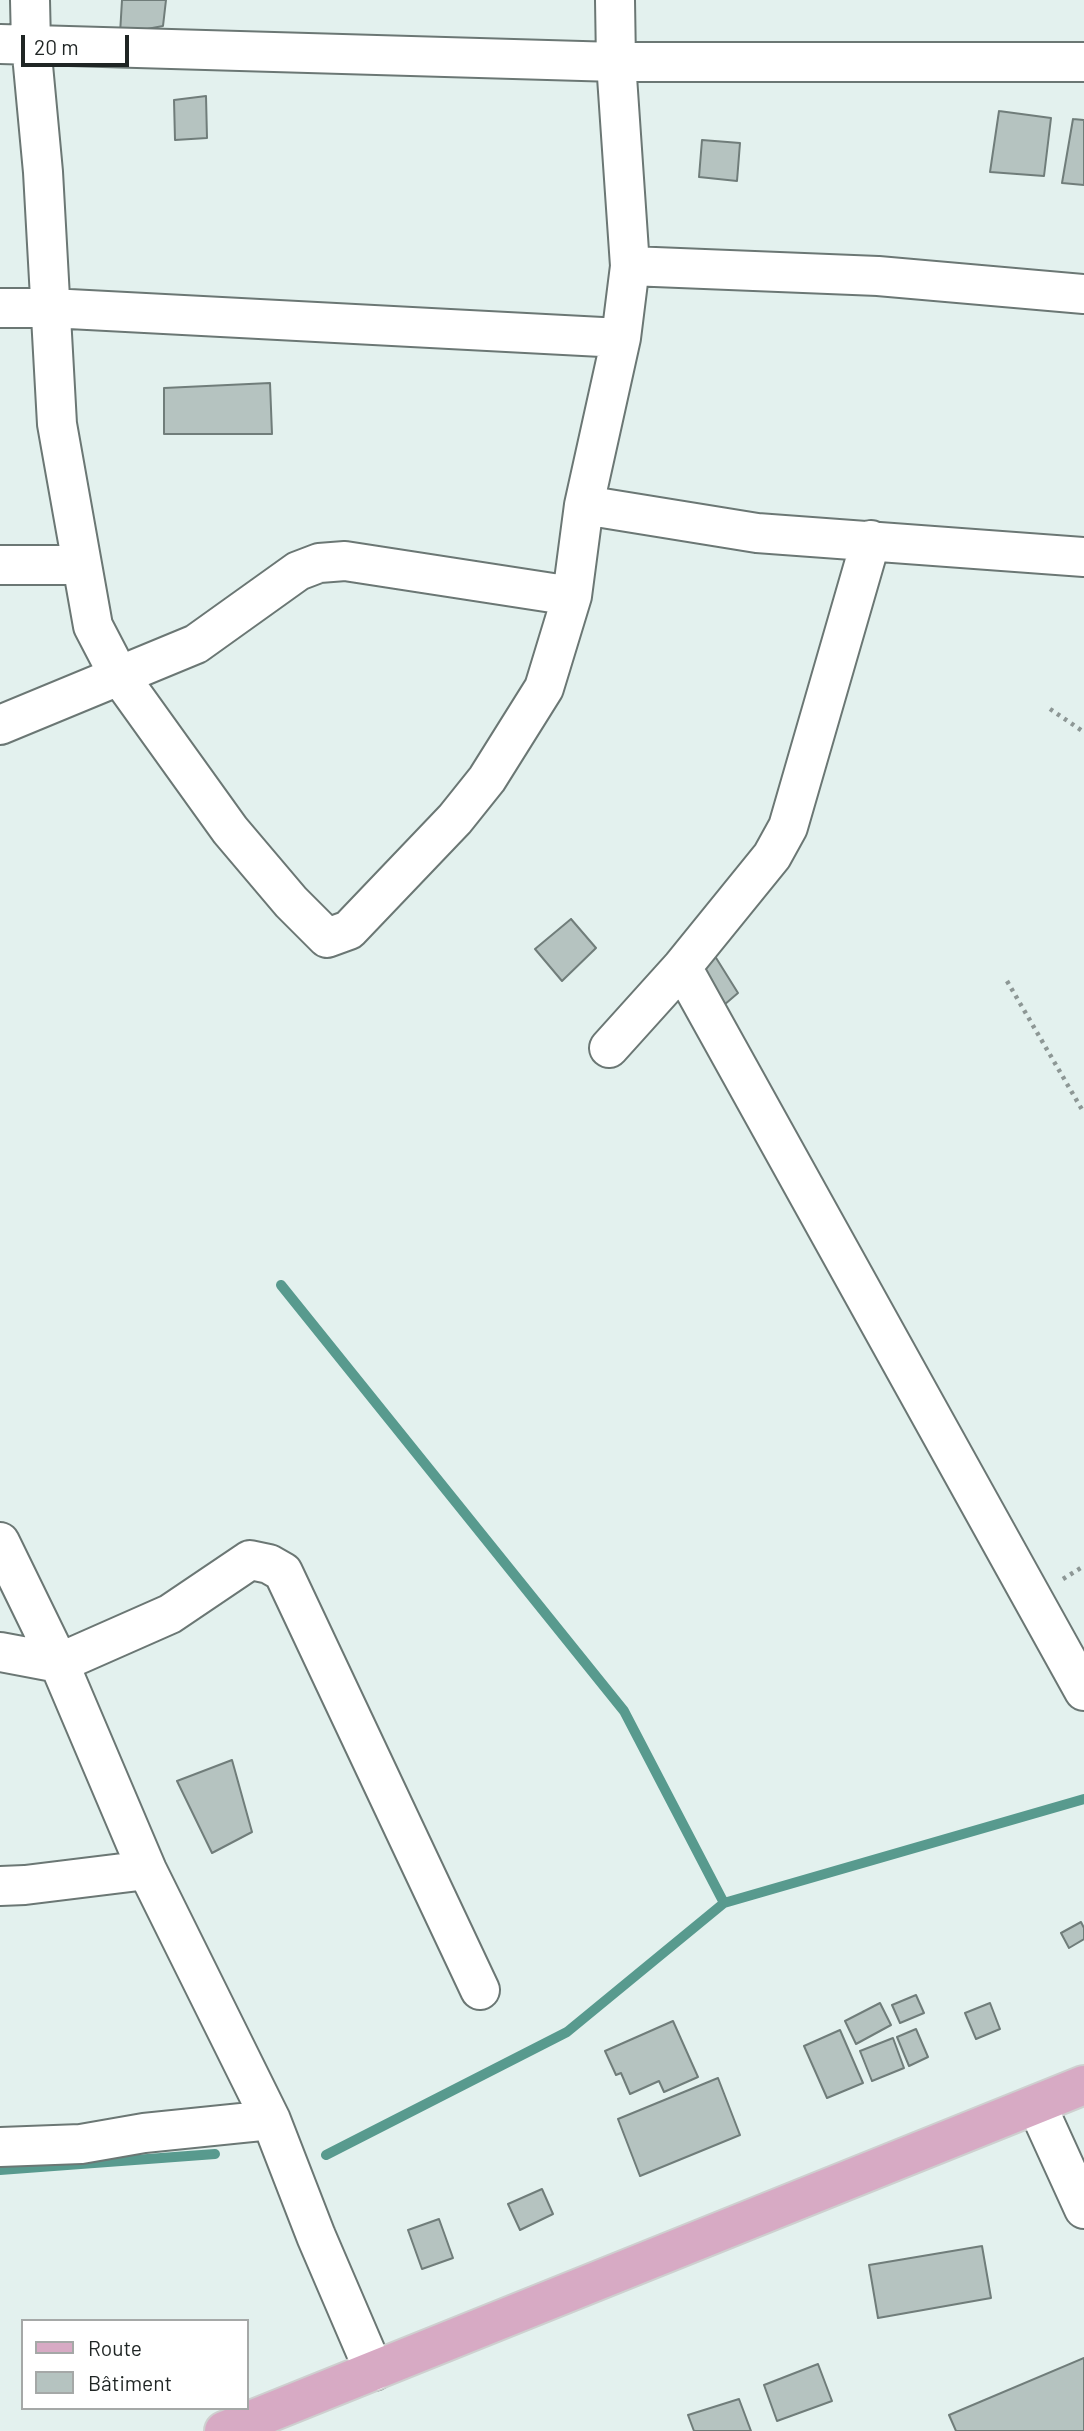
<!DOCTYPE html>
<html>
<head>
<meta charset="utf-8">
<style>
	body { margin:0 }
	#map { position:relative; width:1084px; height:2431px; overflow:hidden; background:#e3f1ee; font-family:Barlow,sans-serif }
	canvas { display:block }
	.legend { position:absolute; left:21px; top:2319px; width:228px; height:91px; box-sizing:border-box; background:#fff; border:2px solid #a5a8a7; margin:0; padding:9px 12px; list-style:none; font-size:21px; color:#1f2524 }
	.legend li { display:flex; align-items:center; gap:14px; height:35px }
	.legend b { width:35px; border:2px solid #a5a8a7 }
	.scale { position:absolute; left:21px; top:35px; width:108px; height:32px; box-sizing:border-box; border:4px solid #1f2524; border-top:0; padding-left:9px; font-size:21px; line-height:24px; white-space:nowrap; color:#1f2524; -webkit-text-stroke:5px #fff; paint-order:stroke }
</style>
</head>
<body>
<div id="map">
<canvas width="1084" height="2431"></canvas>
<ul class="legend">
<li><b style="height:9px;background:#d7aac4"></b>Route</li>
<li><b style="height:19px;background:#b5c3c0"></b>Bâtiment</li>
</ul>
<div class="scale">20 m</div>
</div>
<script>
const c = document.querySelector('canvas').getContext('2d');
c.lineJoin = 'round';
function poly(rows) {
  const path = new Path2D();
  for (const r of rows) {
    path.moveTo(r[0], r[1]);
    for (let i = 2; i < r.length; i += 2) path.lineTo(r[i], r[i + 1]);
  }
  return path;
}
function strokePath(path, color, width, dash) {
  c.strokeStyle = color;
  c.lineWidth = width;
  c.lineCap = dash ? 'butt' : 'round';
  c.setLineDash(dash || []);
  c.stroke(path);
}
function fillPath(path, color) {
  c.fillStyle = color;
  c.fill(path, 'evenodd');
}
strokePath(poly([
	[281,1285,624,1711,724,1903,1084,1799],
	[326,2155,567,2032,724,1903],
	[0,2170,215,2154]
]), '#589a8e', 10);
const building = poly([
	[122,0,166,0,163,26,120,34,122,0],
	[206,96,207,138,175,140,174,100,206,96],
	[999,111,1051,118,1044,176,990,172,999,111],
	[1073,119,1084,120,1084,185,1062,183,1073,119],
	[702,140,740,143,737,181,699,177,702,140],
	[270,383,272,434,164,434,164,388,270,383],
	[571,919,596,948,562,981,535,949,571,919],
	[713,953,738,993,710,1017,682,967,713,953],
	[232,1760,252,1832,212,1853,177,1781,232,1760],
	[1081,1922,1084,1928,1084,1939,1069,1948,1061,1933,1081,1922],
	[916,1995,924,2013,900,2023,892,2005,916,1995],
	[880,2003,891,2025,856,2044,845,2021,880,2003],
	[990,2003,1000,2029,976,2039,965,2013,990,2003],
	[673,2021,698,2077,664,2092,659,2081,630,2094,621,2073,616,2075,605,2051,673,2021],
	[916,2029,928,2057,909,2066,897,2037,916,2029],
	[840,2030,863,2083,827,2098,804,2046,840,2030],
	[893,2038,904,2068,872,2081,860,2051,893,2038],
	[718,2078,740,2135,640,2176,618,2119,718,2078],
	[542,2189,553,2214,520,2230,508,2204,542,2189],
	[439,2219,453,2258,422,2269,408,2230,439,2219],
	[982,2246,991,2298,878,2318,869,2265,982,2246],
	[1084,2358,1084,2431,956,2431,949,2415,1084,2358],
	[818,2364,832,2401,777,2421,764,2385,818,2364],
	[739,2399,751,2431,694,2431,688,2415,739,2399]
]);
fillPath(building, '#b5c3c0');
strokePath(building, '#707d7a', 2);
const minor = poly([
	[30,0,31,44,43,172,57,424,93,626,118,674,230,830,291,902,327,938,349,930,455,819,487,779,544,688,572,596,584,505,621,338,630,266,616,62,615,0],
	[0,44,616,62,1084,62],
	[630,266,878,276,1084,294],
	[0,308,50,308,621,338],
	[584,505,757,533,1084,557],
	[0,565,82,565],
	[0,725,196,644,298,571,319,563,345,561,572,596],
	[682,967,1084,1691],
	[609,1048,682,967,772,856,788,827,871,540],
	[0,1542,59,1663,147,1870,271,2120,316,2236,374,2371],
	[0,1652,59,1663,170,1614,250,1560,269,1564,283,1572,480,1990],
	[0,1886,25,1885,147,1870],
	[1037,2106,1084,2209],
	[0,2147,81,2144,144,2133,271,2120]
]);
const major = poly([
	[224,2431,1084,2085]
]);
strokePath(minor, '#6b7774', 42);
strokePath(major, '#cecfcf', 42);
strokePath(poly([
	[1050,709,1084,732],
	[1007,981,1084,1113],
	[1063,1579,1084,1566]
]), '#8d9795', 4.5, [3.5, 5]);
strokePath(minor, '#fff', 38);
strokePath(major, '#d7aac4', 38);
</script>
</body>
</html>
